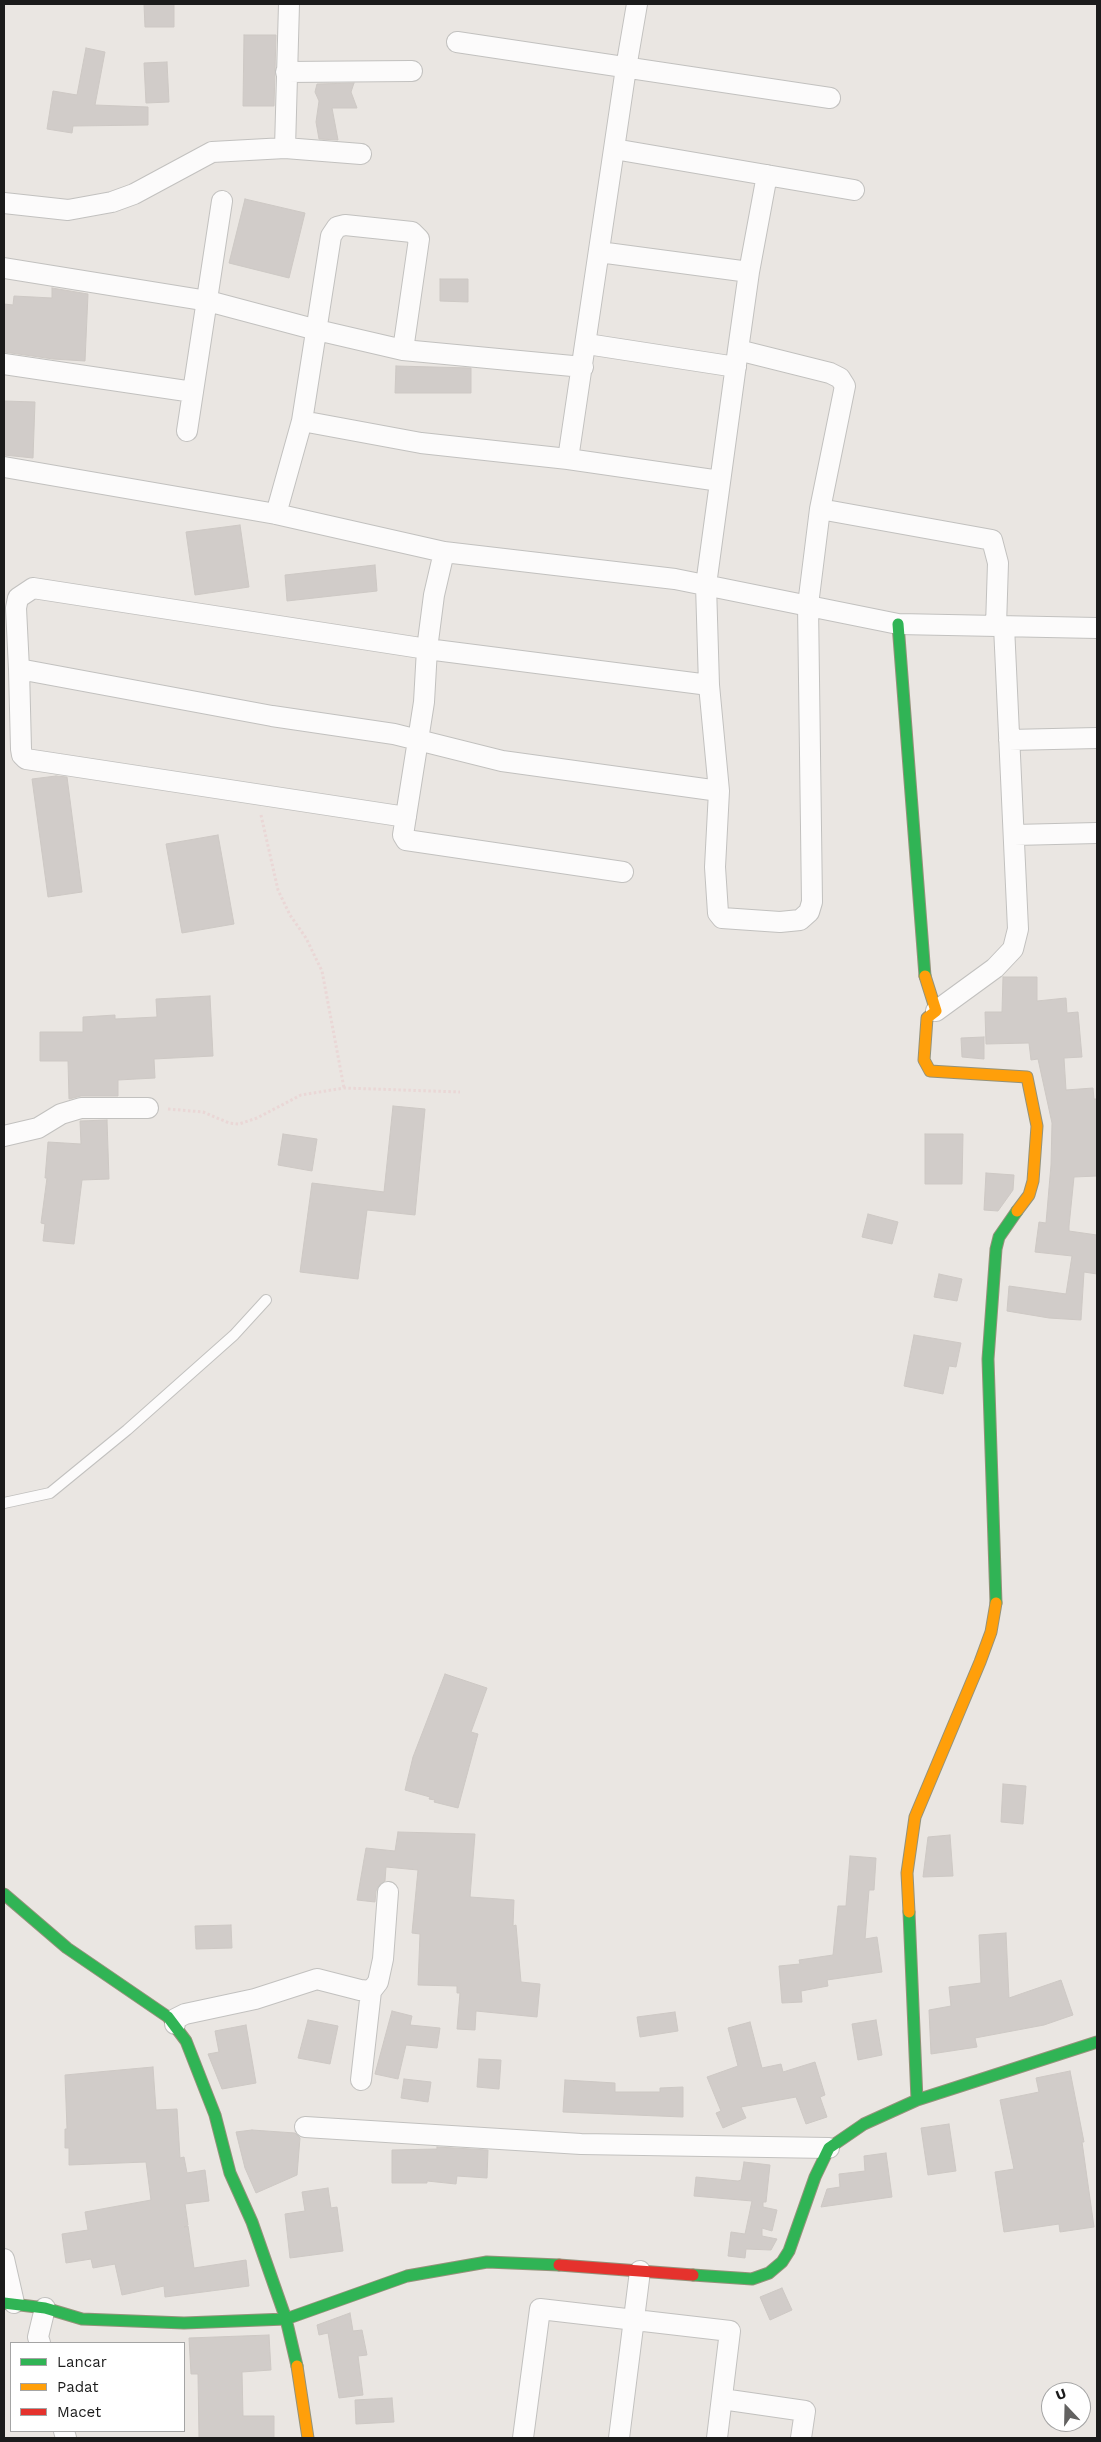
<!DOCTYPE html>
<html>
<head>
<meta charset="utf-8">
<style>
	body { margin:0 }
	#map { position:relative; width:1101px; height:2442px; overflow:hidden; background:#eae6e2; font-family:"Work Sans",sans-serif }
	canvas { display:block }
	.frame { position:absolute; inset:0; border:5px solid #1b1b1b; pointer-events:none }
	.legend { position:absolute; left:10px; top:2342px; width:175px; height:90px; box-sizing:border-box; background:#fff; border:1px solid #a4a4a4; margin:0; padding:6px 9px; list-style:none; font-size:15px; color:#1b1b1b }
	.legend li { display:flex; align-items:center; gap:10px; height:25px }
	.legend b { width:25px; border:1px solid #a4a4a4 }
	.north { position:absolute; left:1041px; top:2382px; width:50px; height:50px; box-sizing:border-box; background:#fff; border:1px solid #a4a4a4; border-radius:50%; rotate:339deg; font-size:14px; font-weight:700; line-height:20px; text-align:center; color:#1b1b1b }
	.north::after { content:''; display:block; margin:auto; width:18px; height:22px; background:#636261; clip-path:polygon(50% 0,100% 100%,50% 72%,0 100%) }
</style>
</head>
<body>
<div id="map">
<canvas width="1101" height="2442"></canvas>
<div class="frame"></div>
<ul class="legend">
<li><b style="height:6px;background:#30b455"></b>Lancar</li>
<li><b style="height:6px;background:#ff9f0a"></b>Padat</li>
<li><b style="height:6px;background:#e5322d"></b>Macet</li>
</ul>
<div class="north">U</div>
</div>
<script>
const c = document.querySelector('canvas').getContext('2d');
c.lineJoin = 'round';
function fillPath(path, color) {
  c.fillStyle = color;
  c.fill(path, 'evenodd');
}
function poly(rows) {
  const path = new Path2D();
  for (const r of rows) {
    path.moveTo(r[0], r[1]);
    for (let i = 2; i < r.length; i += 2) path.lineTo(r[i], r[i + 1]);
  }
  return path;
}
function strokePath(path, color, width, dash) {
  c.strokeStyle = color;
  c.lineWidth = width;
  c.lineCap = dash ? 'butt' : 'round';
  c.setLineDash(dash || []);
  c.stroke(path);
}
const building = poly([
	[144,4,174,4,174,27,145,27,144,4],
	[244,35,276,35,274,106,243,106,244,35],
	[86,48,105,52,95,105,148,107,148,125,73,126,72,133,47,129,53,91,77,95,86,48],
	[167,62,169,102,146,103,144,63,167,62],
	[354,83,351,92,357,108,332,108,338,140,319,139,316,122,319,101,315,92,317,84,354,83],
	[245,199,305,213,289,278,229,263,245,199],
	[440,279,468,279,468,302,440,301,440,279],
	[52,288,88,294,85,361,53,359,4,352,4,304,13,305,14,296,52,298,52,288],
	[396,366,471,368,471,393,395,393,396,366],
	[4,401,35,402,33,458,4,455,4,401],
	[240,525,249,587,195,595,186,532,240,525],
	[375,565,377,591,287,601,285,575,375,565],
	[56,776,67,777,82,892,48,897,32,779,56,776],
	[218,835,234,924,182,933,166,844,218,835],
	[1003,977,1037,977,1037,1001,1066,998,1067,1013,1078,1012,1082,1057,1064,1058,1066,1090,1093,1088,1094,1099,1097,1099,1097,1176,1074,1177,1069,1226,1069,1231,1097,1235,1097,1274,1084,1272,1081,1320,1049,1318,1007,1311,1009,1286,1066,1294,1072,1256,1035,1252,1039,1222,1046,1223,1051,1165,1052,1123,1038,1059,1031,1060,1029,1043,986,1044,985,1012,1002,1012,1003,977],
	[210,996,213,1056,154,1059,155,1078,118,1080,118,1096,81,1096,69,1099,68,1061,40,1061,40,1032,83,1032,83,1017,115,1015,115,1019,157,1017,156,999,210,996],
	[984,1037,984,1059,962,1057,961,1038,984,1037],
	[393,1106,425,1109,415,1215,367,1210,358,1279,300,1272,312,1183,384,1192,393,1106],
	[107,1120,109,1179,82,1180,74,1244,43,1241,45,1224,41,1223,47,1178,45,1178,48,1142,81,1144,80,1121,107,1120],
	[283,1134,317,1139,312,1171,278,1165,283,1134],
	[925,1134,963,1134,962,1184,925,1184,925,1134],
	[986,1173,1014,1175,1013,1190,998,1211,984,1210,986,1173],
	[868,1214,898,1222,892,1244,862,1237,868,1214],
	[939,1274,962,1279,957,1301,934,1297,939,1274],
	[914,1335,961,1343,956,1367,949,1366,943,1394,904,1386,914,1335],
	[445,1674,487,1688,471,1732,478,1734,458,1808,434,1802,435,1800,429,1799,430,1797,405,1790,413,1757,445,1674],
	[1003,1784,1026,1786,1023,1824,1001,1822,1003,1784],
	[398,1832,475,1834,470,1897,514,1900,513,1926,516,1925,521,1982,540,1984,537,2017,476,2011,475,2030,457,2029,460,1993,457,1993,457,1986,418,1985,420,1934,412,1933,418,1870,386,1867,385,1881,379,1885,376,1891,375,1902,357,1900,366,1848,395,1851,398,1832],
	[950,1835,953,1876,923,1877,928,1837,950,1835],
	[850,1856,876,1858,874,1890,869,1890,865,1939,877,1937,882,1972,827,1980,828,1986,801,1991,802,2002,782,2003,779,1966,800,1964,799,1960,833,1955,838,1906,846,1906,850,1856],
	[231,1925,232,1948,196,1949,195,1926,231,1925],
	[1006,1933,1009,1998,1061,1980,1073,2015,1044,2025,975,2038,977,2047,931,2054,929,2010,951,2006,949,1987,981,1983,979,1935,1006,1933],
	[392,2011,412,2016,410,2025,440,2028,437,2048,406,2045,398,2079,375,2074,392,2011],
	[675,2012,678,2031,640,2037,637,2017,675,2012],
	[308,2020,338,2026,330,2064,298,2058,308,2020],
	[876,2020,882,2055,858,2060,852,2024,876,2020],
	[750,2022,762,2068,781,2064,783,2072,815,2062,825,2095,820,2097,827,2117,806,2124,796,2097,741,2107,746,2118,723,2128,716,2113,721,2111,707,2077,738,2066,728,2028,750,2022],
	[246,2025,256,2083,222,2089,208,2054,219,2052,215,2031,246,2025],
	[479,2059,501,2060,499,2089,477,2087,479,2059],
	[153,2067,156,2110,177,2109,180,2158,184,2157,187,2173,205,2170,209,2201,185,2204,188,2225,184,2227,188,2226,194,2268,246,2260,249,2286,165,2297,164,2286,122,2295,115,2264,93,2268,91,2259,66,2263,62,2234,88,2230,85,2212,151,2200,146,2162,69,2165,69,2148,65,2148,65,2129,67,2129,65,2075,153,2067],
	[1070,2071,1084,2142,1082,2142,1094,2227,1060,2232,1059,2224,1004,2232,995,2172,1014,2169,1000,2100,1039,2092,1036,2078,1070,2071],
	[404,2079,431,2082,428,2102,401,2098,404,2079],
	[565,2080,615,2083,615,2092,660,2092,660,2088,683,2087,683,2117,563,2112,565,2080],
	[949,2124,956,2171,928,2175,921,2128,949,2124],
	[252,2130,295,2133,300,2138,297,2175,256,2193,245,2168,236,2132,252,2130],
	[437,2147,488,2150,487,2178,457,2176,456,2184,427,2181,427,2183,392,2183,392,2150,437,2149,437,2147],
	[886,2153,892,2197,821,2207,827,2189,840,2187,839,2174,865,2171,864,2156,886,2153],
	[744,2162,770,2165,766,2202,763,2202,763,2207,777,2210,772,2231,762,2228,762,2236,777,2239,771,2250,746,2249,745,2258,728,2256,731,2232,745,2234,752,2201,694,2196,696,2177,738,2181,741,2180,744,2162],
	[328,2188,331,2208,337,2207,343,2251,290,2258,285,2214,305,2211,302,2192,328,2188],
	[782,2288,792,2310,770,2320,760,2297,782,2288],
	[350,2313,353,2331,362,2330,367,2355,358,2356,363,2395,339,2398,328,2333,319,2335,317,2325,350,2313],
	[269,2335,271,2370,242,2372,243,2416,274,2416,274,2438,199,2438,198,2374,191,2374,189,2338,269,2335],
	[392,2398,394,2422,356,2424,355,2400,392,2398]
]);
fillPath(building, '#d1ccc9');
strokePath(building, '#cdc8c4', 1);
const lane = poly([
	[4,1503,50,1493,127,1430,234,1335,266,1300]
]);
const street = poly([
	[457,42,830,98],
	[286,72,412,71],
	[285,148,289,4],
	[614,149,854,190],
	[4,203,68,210,112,202,134,194,212,152,285,148,361,154],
	[599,252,749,272],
	[4,268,208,301,317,330,403,350,583,367],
	[587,344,736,367],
	[738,350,830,373,840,378,845,386,820,509,808,605,812,902,809,912,800,920,780,922,722,918,718,913,715,867,719,791,709,685,706,585,738,350,749,272,767,175],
	[4,364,193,392],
	[302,421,421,443,568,459,720,481],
	[187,431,222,201],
	[568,459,626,68,637,4],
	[4,467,276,514,444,552,675,579,898,624,1097,628],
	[820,509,992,540,998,563,996,626],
	[276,514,302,421,331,236,337,227,345,225,412,232,419,239,403,350],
	[444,552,434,595,427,649,709,685],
	[33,588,427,649,424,702,418,740,394,734,272,716,19,669,16,608,18,598,33,588],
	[19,669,21,749,22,755,26,759,406,817],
	[1009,740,1097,738],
	[1014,835,1097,833],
	[623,872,406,840,403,835,418,740,502,761,719,791],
	[936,1011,995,968,1013,949,1018,929,1004,626],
	[4,1136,38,1128,61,1114,81,1108,148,1108],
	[175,2024,175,2019,185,2014,255,1999,317,1979,360,1990,371,1991,378,1982,383,1959,388,1892],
	[361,2080,371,1991],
	[305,2127,581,2144,829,2148],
	[4,2259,14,2303],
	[40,2343,38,2337,45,2308],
	[722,2399,805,2411,801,2438],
	[64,2431,66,2438],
	[523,2438,540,2309,730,2331,717,2438],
	[619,2438,640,2271]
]);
const fast = poly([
	[898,624,925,976],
	[996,1603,988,1359,996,1249,999,1237,1017,1211],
	[4,1894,67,1948,168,2017,186,2041,215,2115,230,2173,252,2222,286,2319,297,2366],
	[909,1912,917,2100],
	[693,2275,752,2279,769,2273,782,2262,789,2251,815,2177,829,2148,864,2124,917,2100,1097,2042],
	[4,2303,45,2308,82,2319,184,2323,286,2319,407,2276,487,2262,559,2265]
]);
const slow = poly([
	[925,976,936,1011,927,1018,924,1060,930,1071,1027,1077,1037,1126,1033,1181,1029,1195,1017,1211],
	[909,1912,907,1873,915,1817,980,1662,991,1632,996,1603],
	[297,2366,308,2438]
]);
const jam = poly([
	[559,2265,693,2275]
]);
strokePath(lane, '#c2c1bf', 12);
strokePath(street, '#c2c1bf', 22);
strokePath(fast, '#94927a', 13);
strokePath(slow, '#94927a', 13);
strokePath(jam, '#94927a', 13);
strokePath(poly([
	[261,815,278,890,290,915,306,938,322,971,344,1088],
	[168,1109,203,1112,229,1123,239,1124,257,1118,301,1095,344,1088,460,1092]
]), '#ead7d6', 3, [2.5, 2.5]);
strokePath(lane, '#fcfbfb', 10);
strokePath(street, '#fcfbfb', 20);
strokePath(fast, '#30b455', 11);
strokePath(slow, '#ff9f0a', 11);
strokePath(jam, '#e5322d', 11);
</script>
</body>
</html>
